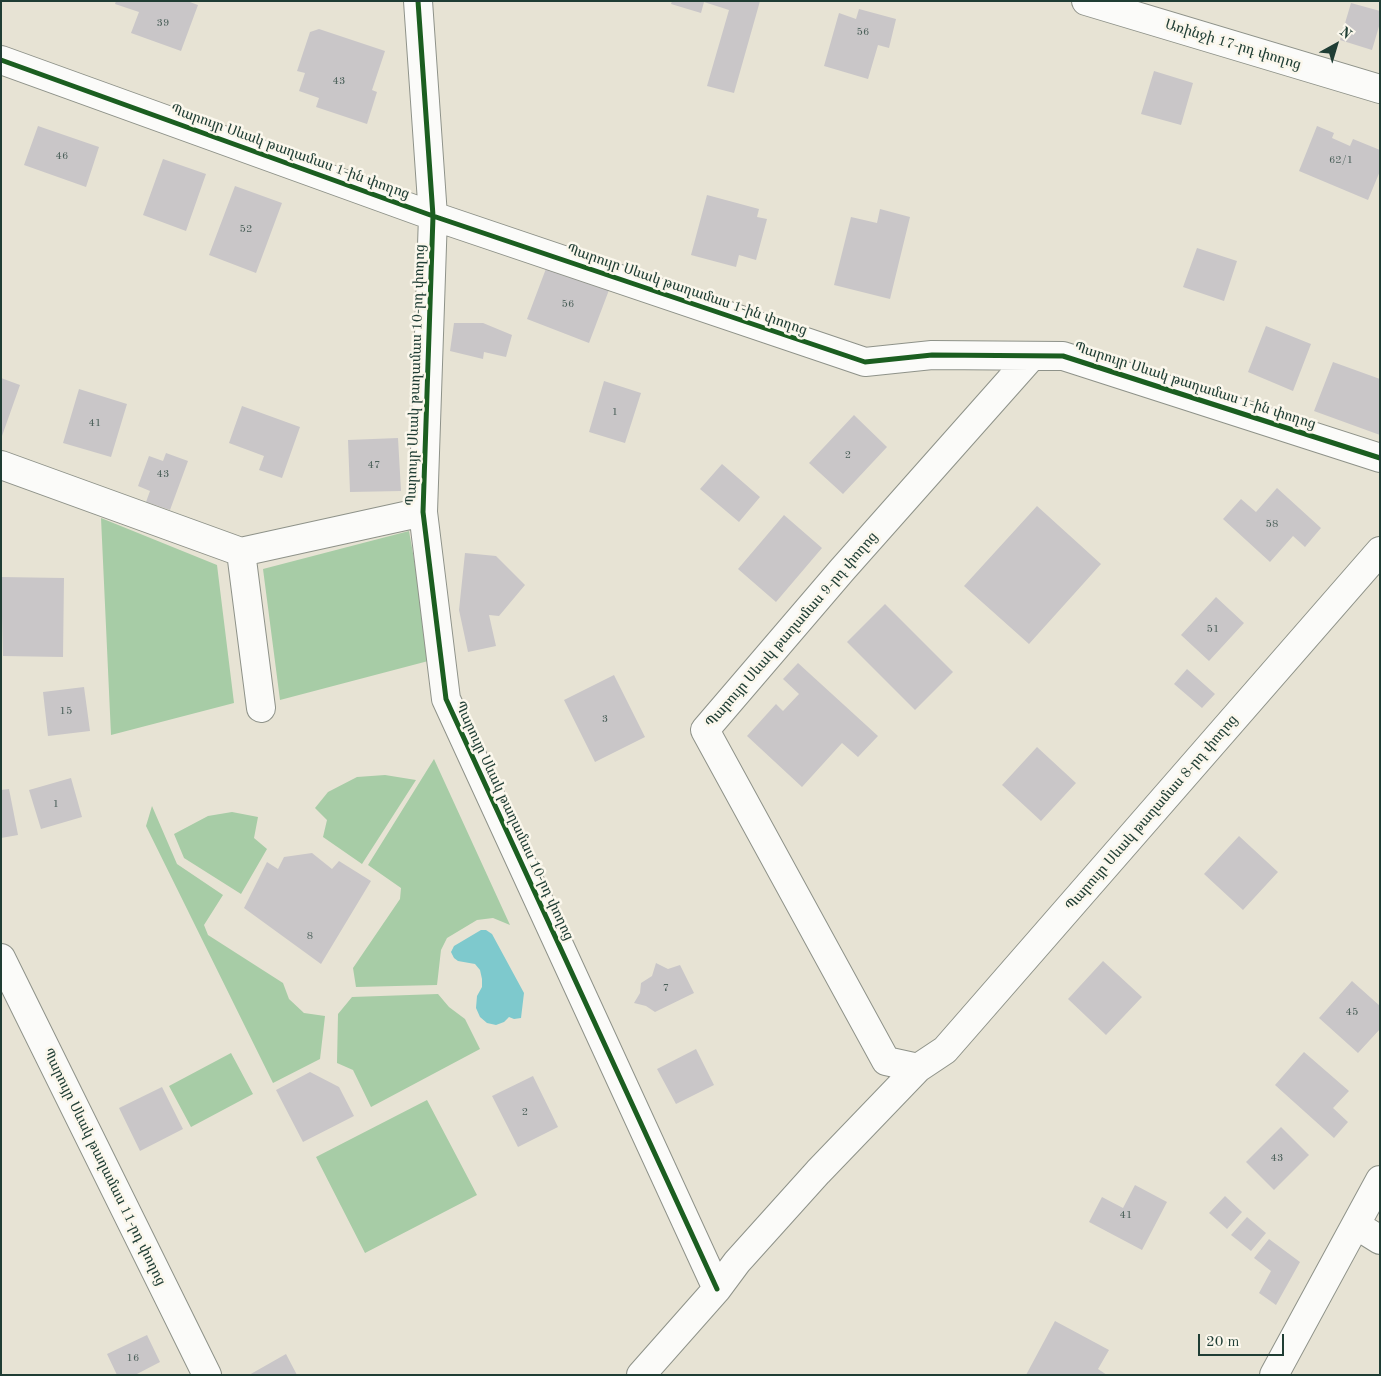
<!DOCTYPE html>
<html>
<head>
<meta charset="utf-8">
<style>
	body { margin:0 }
	#map { position:relative; width:1381px; height:1376px; overflow:hidden; background:#e7e3d4; font-family:"Old Standard TT",serif }
	canvas { display:block }
	.frame { position:absolute; inset:0; border:2px solid #1f3d34; pointer-events:none }
	.north { position:absolute; left:1311px; top:20px; width:50px; height:50px; -webkit-text-stroke:4px #fbf7ec; paint-order:stroke; rotate:39deg; font-size:14px; font-weight:700; line-height:20px; text-align:center; color:#1f3d34 }
	.north::after { content:''; display:block; margin:auto; width:18px; height:22px; background:#1f3d34; clip-path:polygon(50% 0,100% 100%,50% 72%,0 100%) }
	.scale { position:absolute; left:1198px; top:1334px; width:86px; height:22px; box-sizing:border-box; border:2px solid #1f3d34; border-top:0; padding-left:6px; font-size:15px; line-height:18px; white-space:nowrap; color:#1f3d34; -webkit-text-stroke:4px #fbf7ec; paint-order:stroke }
</style>
</head>
<body>
<div id="map">
<canvas width="1381" height="1376"></canvas>
<div class="frame"></div>
<div class="north">N</div>
<div class="scale">20 m</div>
</div>
<script>
const c = document.querySelector('canvas').getContext('2d');
c.lineJoin = 'round';
function fillPath(path, color) {
  c.fillStyle = color;
  c.fill(path, 'evenodd');
}
function poly(rows) {
  const path = new Path2D();
  for (const r of rows) {
    path.moveTo(r[0], r[1]);
    for (let i = 2; i < r.length; i += 2) path.lineTo(r[i], r[i + 1]);
  }
  return path;
}
function strokePath(path, color, width, dash) {
  c.strokeStyle = color;
  c.lineWidth = width;
  c.lineCap = dash ? 'butt' : 'round';
  c.setLineDash(dash || []);
  c.stroke(path);
}
function label(font, color, halo, rows, align = 'center') {
  c.font = font + ' "Old Standard TT","Noto Serif Armenian",serif';
  c.lineWidth = 5;
  c.setLineDash([]);
  c.textBaseline = 'middle';
  c.strokeStyle = halo;
  c.fillStyle = color;
  for (const [text, x, y, turn = 0] of rows) {
    c.save();
    c.translate(x, y);
    c.rotate((+turn || 0) * Math.PI / 180);
    c.textAlign = isNaN(turn) ? turn : align;
    if (halo) c.strokeText(text, 0, 0);
    c.fillText(text, 0, 0);
    c.restore();
  }
}
fillPath(poly([
	[101,518,217,565,234,703,111,735],
	[409,531,432,660,280,700,263,569],
	[434,759,510,925,493,918,477,920,447,938,441,950,437,985,356,987,353,968,400,899,401,888,368,865],
	[385,775,416,780,362,864,323,837,327,820,315,808,328,792,357,777],
	[152,806,177,864,223,895,204,925,208,935,283,983,289,999,304,1013,325,1016,320,1059,273,1083,146,826],
	[232,812,258,817,254,838,267,849,241,894,184,858,174,834,208,816],
	[438,994,449,1007,465,1019,480,1049,371,1107,353,1070,337,1063,338,1014,352,997],
	[231,1053,253,1094,191,1127,169,1086],
	[427,1100,477,1195,365,1253,316,1157]
]), '#a7cca6');
fillPath(poly([
	[481,930,486,930,492,934,524,993,521,1018,514,1019,509,1017,504,1022,496,1025,487,1023,480,1017,476,1008,477,996,482,987,482,979,480,970,475,964,458,961,454,958,451,952,454,946]
]), '#7ec9cd');
fillPath(poly([
	[116,1,187,1,198,5,181,51,131,33,139,12,115,4],
	[672,1,760,1,734,93,707,86,729,10,704,2,701,13,671,4],
	[1351,3,1380,11,1380,23,1372,50,1340,40],
	[859,9,896,19,889,48,878,45,868,79,824,66,839,13,856,19],
	[319,29,385,51,372,90,377,92,367,124,316,107,319,98,299,91,305,73,297,71,310,32],
	[1154,71,1193,83,1181,125,1141,114],
	[38,126,99,147,86,187,24,165],
	[1317,126,1334,133,1332,138,1350,146,1353,139,1380,150,1380,171,1368,200,1299,171],
	[163,159,206,174,186,231,143,215],
	[235,186,282,203,256,273,209,255],
	[707,195,759,209,757,217,767,219,756,260,739,255,736,267,691,255],
	[880,209,910,217,890,299,834,285,851,217,877,223],
	[1197,248,1237,261,1224,301,1183,287],
	[547,266,609,290,589,343,527,319],
	[454,323,483,323,512,335,506,357,484,352,483,359,450,351],
	[1266,326,1311,344,1293,391,1248,372],
	[1333,362,1380,379,1380,435,1314,411],
	[1,378,20,385,2,436,1,436],
	[604,381,641,393,625,443,589,432],
	[79,389,127,404,111,457,63,443],
	[242,406,300,427,282,478,259,470,264,456,229,443],
	[854,415,887,447,843,494,809,463],
	[398,438,401,491,350,492,348,440],
	[166,453,188,461,170,510,146,502,150,491,138,486,149,456,163,461],
	[722,464,760,497,739,522,700,489],
	[1277,488,1321,528,1305,547,1293,536,1270,562,1223,519,1241,499,1256,512],
	[1037,506,1101,564,1029,644,964,586],
	[784,515,822,548,776,602,738,569],
	[465,553,496,556,525,585,499,616,489,615,496,646,468,652,459,610],
	[1,577,64,578,63,657,3,656],
	[1216,597,1244,623,1209,661,1181,635],
	[885,604,953,672,915,710,847,642],
	[798,663,878,736,858,757,842,743,802,787,747,736,776,704,783,711,799,694,783,679],
	[1187,669,1215,694,1202,708,1174,684],
	[614,675,645,737,595,762,564,700],
	[84,687,90,731,48,736,43,692],
	[1037,747,1076,783,1041,821,1002,785],
	[71,778,82,817,41,829,29,790],
	[9,789,18,835,1,838,1,790],
	[1239,836,1278,872,1243,910,1204,874],
	[312,853,332,869,339,861,371,881,321,964,244,908,267,862,278,869,284,857],
	[1103,961,1142,997,1106,1035,1068,999],
	[656,963,668,969,680,965,694,993,655,1012,646,1006,634,1003,640,993,641,983,652,976],
	[1352,981,1380,1006,1380,1029,1358,1053,1319,1018],
	[696,1049,714,1085,676,1104,657,1069],
	[1304,1052,1349,1091,1333,1108,1348,1122,1334,1138,1275,1085],
	[310,1072,339,1087,354,1116,303,1142,276,1090],
	[533,1076,558,1127,518,1147,492,1096],
	[162,1087,183,1129,140,1151,119,1108],
	[1281,1127,1309,1155,1274,1190,1246,1162],
	[1135,1185,1167,1202,1142,1250,1089,1222,1102,1197,1123,1208],
	[1225,1196,1242,1212,1227,1229,1209,1213],
	[1247,1217,1266,1233,1251,1251,1231,1235],
	[1269,1239,1300,1262,1276,1305,1259,1293,1271,1271,1254,1258],
	[1055,1321,1109,1350,1098,1369,1107,1375,1026,1375],
	[147,1335,160,1362,135,1375,117,1375,107,1354],
	[286,1354,297,1375,249,1375]
]), '#c9c6c8');
const minor = poly([
	[418,1,433,216,423,512,446,699,717,1289],
	[1086,1,1380,89],
	[1,60,433,216,865,362,932,355,1063,356,1380,458],
	[1,465,241,552,423,512],
	[241,552,261,708],
	[1,958,207,1375],
	[918,1068,886,1061,705,730,842,570,1031,357],
	[1356,1225,1380,1240],
	[641,1375,717,1289,737,1262,818,1172,918,1068,945,1050,1380,551],
	[1274,1375,1380,1180]
]);
strokePath(minor, '#8e9289', 30);
strokePath(minor, '#fbfbf9', 28);
strokePath(poly([
	[418,1,433,216,423,512,446,699,717,1289],
	[1,60,433,216,865,362,932,355,1063,356,1380,458]
]), '#1b5e20', 5);
label('11px', '#4a5f59', null, [
	["39",163,23],
	["56",863,32],
	["43",339,81],
	["46",62,156],
	["62/1",1341,160],
	["52",246,229],
	["56",568,304],
	["1",615,412],
	["41",95,423],
	["2",848,455],
	["47",374,465],
	["43",163,474],
	["58",1272,524],
	["51",1213,629],
	["15",66,711],
	["3",605,719],
	["1",56,804],
	["8",310,936],
	["7",666,988],
	["45",1352,1012],
	["2",525,1112],
	["43",1277,1158],
	["41",1126,1215],
	["16",133,1358]
]);
label('14px', '#1f3d34', '#fbf7ec', [
	["Առինջի 17-րդ փողոց",1233,45,17],
	["Պարույր Սևակ թաղամաս 1-ին փողոց",290,152,20],
	["Պարույր Սևակ թաղամաս 1-ին փողոց",687,290,19],
	["Պարույր Սևակ թաղամաս 10-րդ փողոց",416,375,-88],
	["Պարույր Սևակ թաղամաս 1-ին փողոց",1195,386,18],
	["Պարույր Սևակ թաղամաս 9-րդ փողոց",792,630,-49],
	["Պարույր Սևակ թաղամաս 8-րդ փողոց",1152,813,-49],
	["Պարույր Սևակ թաղամաս 10-րդ փողոց",514,821,65],
	["Պարույր Սևակ թաղամաս 11-րդ փողոց",104,1167,64]
]);
</script>
</body>
</html>
